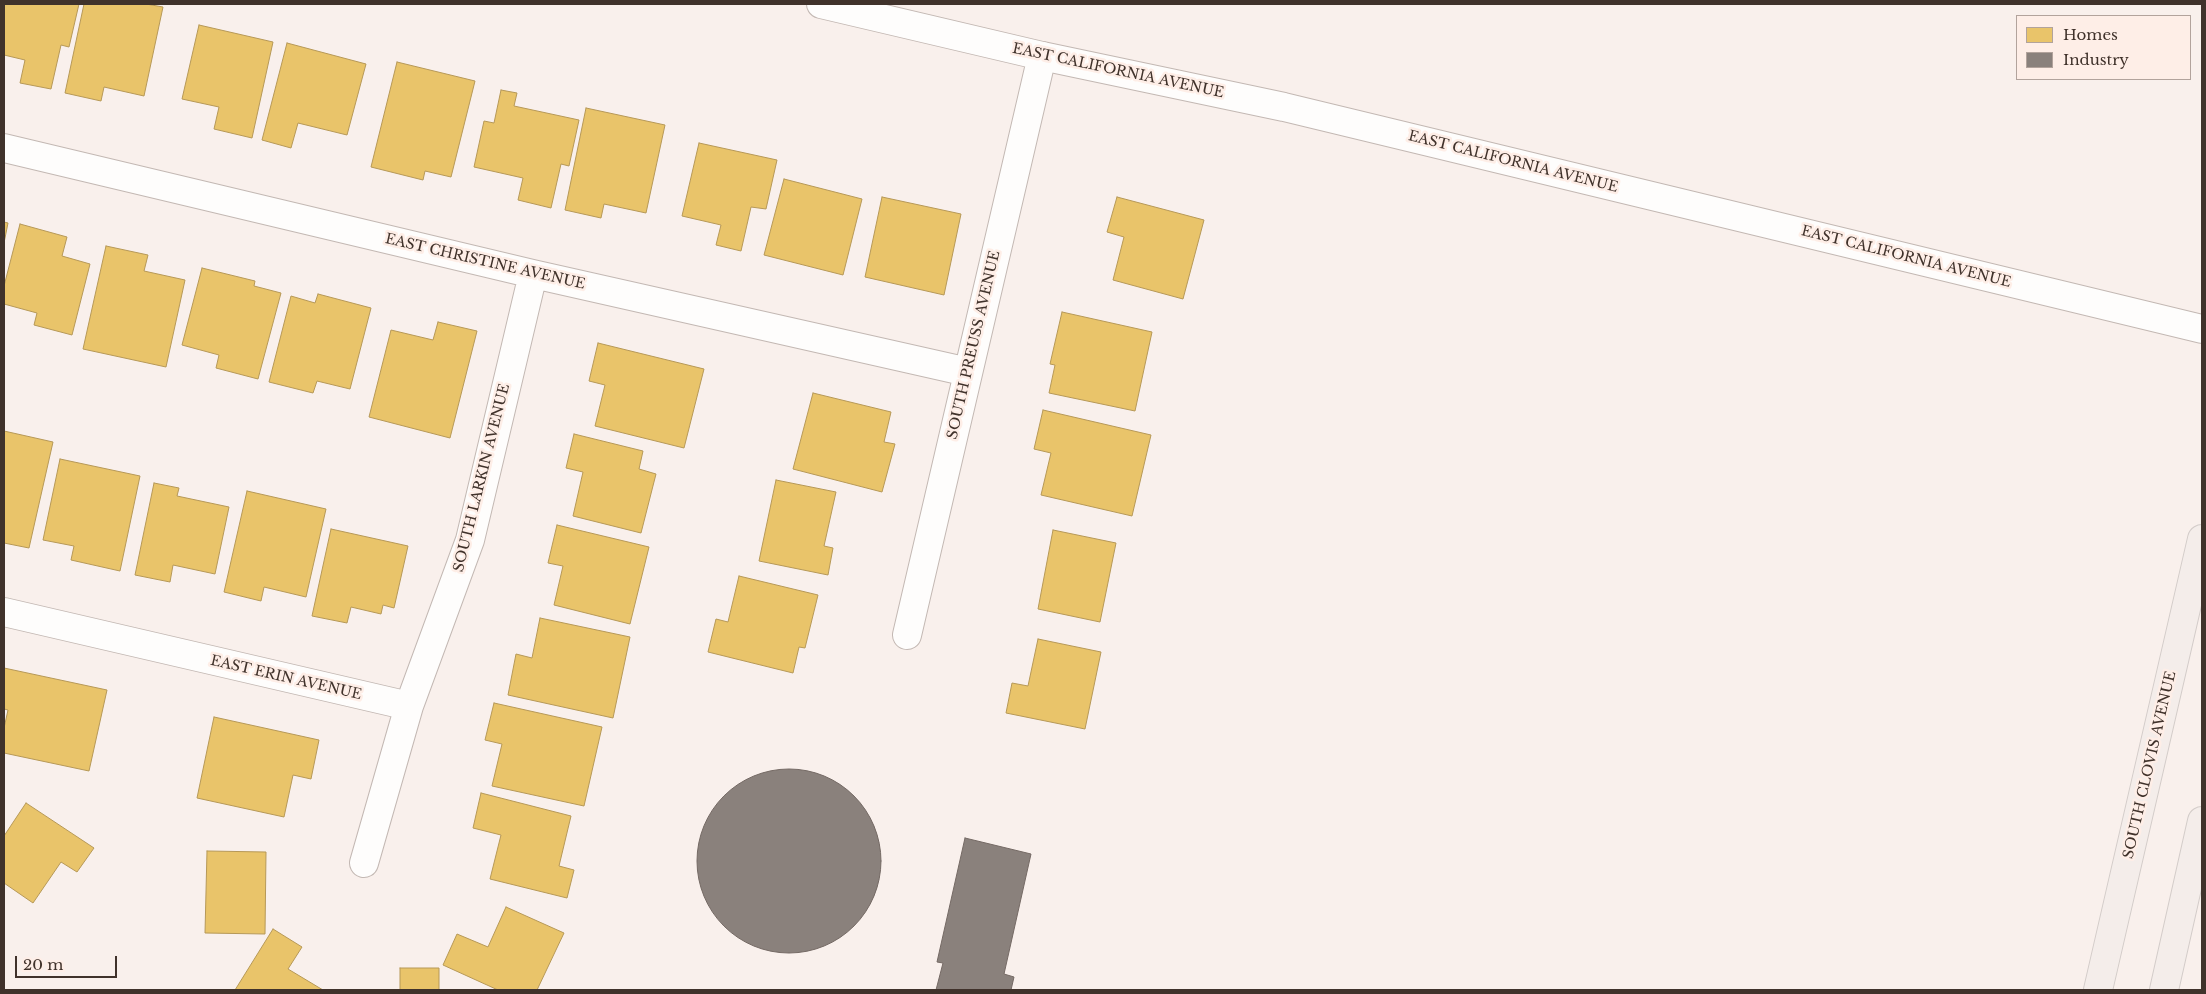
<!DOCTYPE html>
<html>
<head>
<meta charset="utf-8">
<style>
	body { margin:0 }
	#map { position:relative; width:2206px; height:994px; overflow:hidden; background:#f9f0ec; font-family:"Libre Baskerville",serif }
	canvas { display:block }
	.frame { position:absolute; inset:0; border:5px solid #40322b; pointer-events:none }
	.legend { position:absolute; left:2016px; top:15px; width:175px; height:65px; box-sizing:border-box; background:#feeee7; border:1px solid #b2a39c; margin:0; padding:6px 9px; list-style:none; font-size:15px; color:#40322b }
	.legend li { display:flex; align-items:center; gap:10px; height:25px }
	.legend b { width:25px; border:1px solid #b2a39c }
	.scale { position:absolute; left:15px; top:956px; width:102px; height:22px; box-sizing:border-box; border:2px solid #40322b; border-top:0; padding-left:6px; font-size:15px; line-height:18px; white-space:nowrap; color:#40322b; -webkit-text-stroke:4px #feeee7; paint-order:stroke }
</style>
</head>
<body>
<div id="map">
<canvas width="2206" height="994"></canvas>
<div class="frame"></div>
<ul class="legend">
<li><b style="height:14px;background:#e9c46a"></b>Homes</li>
<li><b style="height:14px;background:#8a817c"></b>Industry</li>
</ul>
<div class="scale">20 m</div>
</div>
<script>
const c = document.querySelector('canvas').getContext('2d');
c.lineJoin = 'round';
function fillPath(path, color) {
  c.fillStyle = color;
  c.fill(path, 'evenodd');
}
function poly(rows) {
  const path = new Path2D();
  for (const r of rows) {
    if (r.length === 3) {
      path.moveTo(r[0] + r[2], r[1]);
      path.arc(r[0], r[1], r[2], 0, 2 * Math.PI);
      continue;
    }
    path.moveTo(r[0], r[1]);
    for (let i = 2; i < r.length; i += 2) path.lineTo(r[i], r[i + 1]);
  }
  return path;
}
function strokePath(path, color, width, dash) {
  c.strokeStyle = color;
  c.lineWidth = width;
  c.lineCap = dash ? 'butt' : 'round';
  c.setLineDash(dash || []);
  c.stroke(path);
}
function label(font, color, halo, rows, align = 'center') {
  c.font = font + ' "Libre Baskerville",serif';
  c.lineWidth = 5;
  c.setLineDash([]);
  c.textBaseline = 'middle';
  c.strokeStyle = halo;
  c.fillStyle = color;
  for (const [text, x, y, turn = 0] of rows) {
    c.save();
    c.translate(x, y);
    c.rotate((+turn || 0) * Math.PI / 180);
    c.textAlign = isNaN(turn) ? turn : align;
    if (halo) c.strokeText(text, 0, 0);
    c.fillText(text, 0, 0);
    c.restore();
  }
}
const homes = poly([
	[4,4,79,4,69,47,61,45,51,89,20,83,25,60,4,55,4,4],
	[84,4,146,4,163,7,144,96,104,87,101,101,65,93,84,4],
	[199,25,273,42,252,138,214,129,219,107,182,99,199,25],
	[287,43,366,64,347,135,298,123,291,148,262,140,287,43],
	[397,62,475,81,451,177,425,171,423,180,371,167,397,62],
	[501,90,517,93,514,106,579,120,569,166,561,164,551,208,518,200,523,178,474,167,484,121,494,123,501,90],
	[586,108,665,125,646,213,604,204,601,218,565,210,586,108],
	[699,143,777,160,766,209,751,207,741,251,716,245,721,225,682,216,699,143],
	[784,179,862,199,843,275,764,255,784,179],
	[882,197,961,214,944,295,865,277,882,197],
	[1117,197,1204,220,1183,299,1113,280,1124,237,1107,232,1117,197],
	[4,222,8,223,4,243,4,222],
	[20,224,67,237,62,256,90,264,72,335,34,325,37,313,4,304,4,286,20,224],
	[106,246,148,255,144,271,185,280,166,367,83,349,106,246],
	[202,268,255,281,254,286,281,293,258,379,216,368,219,355,182,345,202,268],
	[318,294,371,308,350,389,317,381,313,393,269,382,291,296,315,303,318,294],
	[1062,312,1152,332,1135,411,1049,393,1055,365,1050,364,1062,312],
	[438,322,477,331,450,438,369,417,391,330,433,340,438,322],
	[598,343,704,369,684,448,595,426,605,385,589,381,598,343],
	[813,393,891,412,884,442,895,444,882,492,793,469,813,393],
	[1043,410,1151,435,1132,516,1041,495,1051,453,1034,449,1043,410],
	[4,431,53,442,29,548,4,543,4,431],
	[574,434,643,451,639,469,656,474,641,533,573,516,583,472,566,468,574,434],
	[60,459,140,476,120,571,71,560,74,546,43,540,60,459],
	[776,480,836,492,824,546,833,548,828,575,759,561,776,480],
	[154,483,179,488,177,496,229,507,215,574,173,565,170,582,135,575,154,483],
	[247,491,326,509,306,597,264,587,261,601,224,592,247,491],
	[557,525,649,547,630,624,554,605,563,566,548,563,557,525],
	[331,529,408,546,394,608,383,605,381,614,351,607,347,623,312,616,331,529],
	[1053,530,1116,543,1100,622,1038,609,1053,530],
	[739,576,818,595,805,648,799,647,793,673,708,652,716,619,728,622,739,576],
	[540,618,630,637,613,718,508,695,516,654,532,658,540,618],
	[1038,639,1101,652,1085,729,1006,713,1012,683,1028,686,1038,639],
	[4,668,107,690,89,771,4,753,4,728,8,710,4,709,4,668],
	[494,703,602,727,584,806,492,786,502,744,485,740,494,703],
	[214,717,319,740,311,779,293,775,284,817,197,798,214,717],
	[481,793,571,816,559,866,574,870,567,898,490,879,501,835,473,828,481,793],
	[26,803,94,848,77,872,61,862,33,903,4,883,4,836,26,803],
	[207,851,266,852,265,934,205,933,207,851],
	[506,907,564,933,537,990,498,990,443,965,457,934,488,947,506,907],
	[273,929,302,947,288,969,323,990,235,990,273,929],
	[400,968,439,968,439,990,400,990,400,968]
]);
fillPath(homes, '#e9c46a');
strokePath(homes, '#b69857', 1);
const industry = poly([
	[789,861,92],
	[965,838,1031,854,1004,974,1014,977,1011,990,936,990,943,963,937,962,965,838]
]);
fillPath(industry, '#8a817c');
strokePath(industry, '#746964', 1);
const street = poly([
	[4,148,533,274,968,372],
	[4,612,409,706],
	[907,635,1042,56],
	[364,863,409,706,470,540,533,274]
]);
const secondary = poly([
	[821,4,1042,56,1284,107,2202,329]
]);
const primary = poly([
	[2098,990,2202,539],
	[2164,990,2202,821]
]);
strokePath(street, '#c3b8b3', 30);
strokePath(secondary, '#c3b8b3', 30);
strokePath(primary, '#d3ccc9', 30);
strokePath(street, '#fefdfc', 28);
strokePath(secondary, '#fefdfc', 28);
strokePath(primary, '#f4edea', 28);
label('14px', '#40322b', '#feeee7', [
	["EAST CALIFORNIA AVENUE",1118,71,12],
	["EAST CALIFORNIA AVENUE",1513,162,14],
	["EAST CALIFORNIA AVENUE",1906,257,14],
	["EAST CHRISTINE AVENUE",485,262,13],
	["SOUTH PREUSS AVENUE",974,345,-77],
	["SOUTH LARKIN AVENUE",482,478,-76],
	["EAST ERIN AVENUE",286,678,13],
	["SOUTH CLOVIS AVENUE",2150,765,-77]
]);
</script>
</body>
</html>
